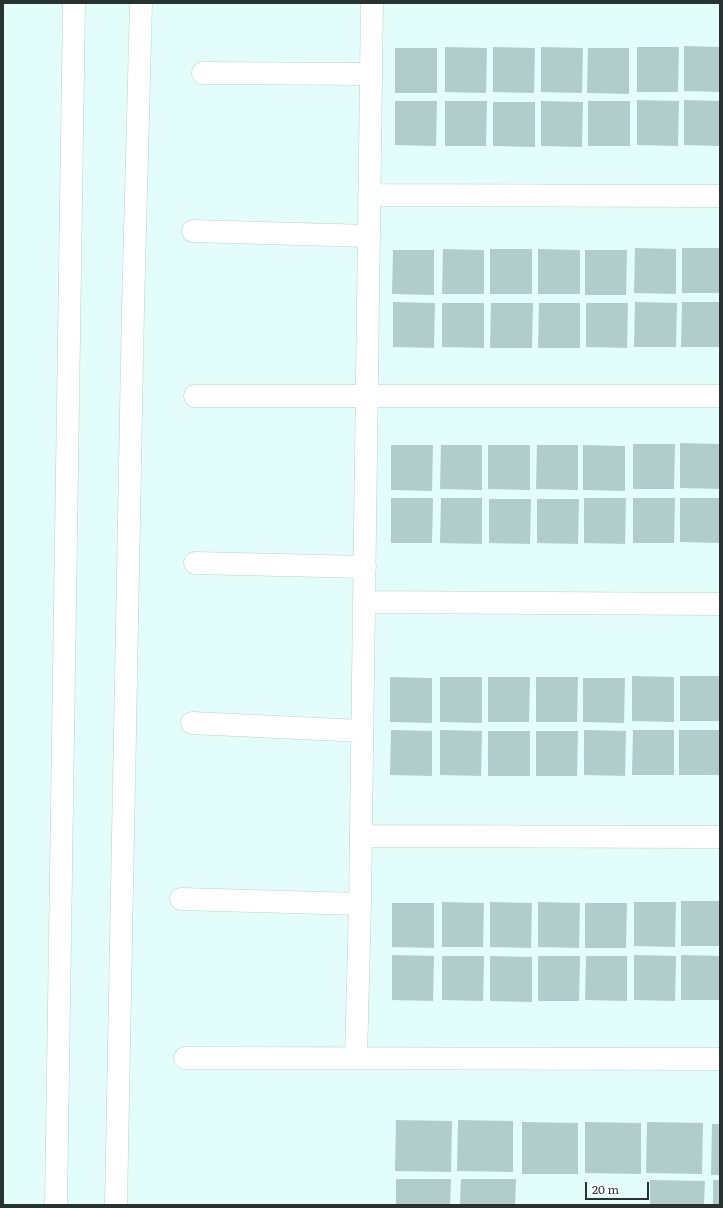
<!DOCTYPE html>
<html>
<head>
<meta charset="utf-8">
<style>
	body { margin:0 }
	#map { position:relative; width:723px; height:1208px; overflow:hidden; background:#e3fdfb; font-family:Literata,serif }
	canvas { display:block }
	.frame { position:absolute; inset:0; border:4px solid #283231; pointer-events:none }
	.scale { position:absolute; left:585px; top:1182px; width:64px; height:18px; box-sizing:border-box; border:2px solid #283231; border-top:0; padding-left:5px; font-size:12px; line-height:14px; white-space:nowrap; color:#283231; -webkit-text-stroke:3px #fff; paint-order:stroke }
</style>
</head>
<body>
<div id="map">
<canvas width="723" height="1208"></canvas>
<div class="frame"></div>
<div class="scale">20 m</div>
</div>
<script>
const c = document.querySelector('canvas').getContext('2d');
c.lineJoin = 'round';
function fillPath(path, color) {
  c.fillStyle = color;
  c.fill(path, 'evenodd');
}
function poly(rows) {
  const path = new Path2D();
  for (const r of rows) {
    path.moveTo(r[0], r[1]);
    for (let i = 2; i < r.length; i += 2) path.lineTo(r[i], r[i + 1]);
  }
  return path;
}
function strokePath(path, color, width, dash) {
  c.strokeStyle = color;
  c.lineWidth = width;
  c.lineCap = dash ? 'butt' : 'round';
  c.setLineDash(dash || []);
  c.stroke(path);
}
fillPath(poly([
	[684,46,720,47,720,92,684,91],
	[445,47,487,48,486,93,445,92],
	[493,47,535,48,534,93,493,92],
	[541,47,583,48,582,93,541,92],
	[637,47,679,47,678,92,637,92],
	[395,48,437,48,437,93,395,93],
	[588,48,629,48,629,94,587,93],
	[637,100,679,101,678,146,637,145],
	[684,100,720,101,720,146,684,145],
	[395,101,437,101,436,146,395,145],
	[445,101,487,101,486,146,445,146],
	[541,101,583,102,582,147,541,146],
	[588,101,630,101,630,146,588,146],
	[493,102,535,102,535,147,493,146],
	[635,248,676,249,676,294,634,293],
	[682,248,720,248,720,293,682,293],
	[443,249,484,250,484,294,442,294],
	[490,249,532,249,532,294,490,294],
	[538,249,580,250,580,294,538,294],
	[393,250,434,250,434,295,392,294],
	[585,250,627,250,626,295,585,295],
	[393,302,435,303,434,348,393,347],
	[635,302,677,303,676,347,634,347],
	[682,302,720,302,720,347,681,347],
	[442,303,484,303,484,348,442,347],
	[491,303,533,303,532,348,490,348],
	[539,303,580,303,580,348,538,348],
	[586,303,628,303,627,348,586,347],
	[680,443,720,444,720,489,680,488],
	[633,444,675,444,674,489,633,489],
	[391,445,433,445,432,491,391,490],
	[441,445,482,445,482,490,440,489],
	[488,445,530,445,530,490,488,489],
	[537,445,578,445,578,490,536,489],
	[583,445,625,446,625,491,583,490],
	[391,498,433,498,432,543,391,543],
	[441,498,482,498,482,544,440,543],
	[584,498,626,498,625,544,584,543],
	[633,498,675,498,674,543,633,543],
	[680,498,720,498,720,543,680,542],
	[489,499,531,499,530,544,489,543],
	[537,499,579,499,578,544,537,543],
	[632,676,674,677,674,722,632,721],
	[680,676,720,676,720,721,680,721],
	[390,677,432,678,432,723,390,722],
	[440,677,482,677,482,723,440,722],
	[488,677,530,677,529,722,488,722],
	[536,677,578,677,577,722,536,722],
	[583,678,625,678,624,723,583,722],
	[391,730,432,731,432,776,390,775],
	[440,730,482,731,481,776,440,775],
	[584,730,626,731,625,776,584,775],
	[633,730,674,730,674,775,632,775],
	[679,730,720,730,720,775,679,775],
	[488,731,530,731,530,776,488,776],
	[536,731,578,731,577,776,536,776],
	[681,901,720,901,720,946,681,946],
	[442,902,484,903,483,947,442,947],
	[490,902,532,903,531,948,490,947],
	[538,902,580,903,579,948,538,947],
	[634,902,676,902,675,947,634,946],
	[392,903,434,903,434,948,392,947],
	[585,903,627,903,626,948,585,948],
	[392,955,434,956,433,1001,392,1000],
	[634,955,676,956,675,1001,634,1000],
	[681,955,720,956,720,1000,681,1000],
	[442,956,484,956,483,1001,442,1000],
	[490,956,532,957,532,1002,490,1001],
	[538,956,580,956,579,1001,538,1001],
	[586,956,627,956,627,1001,585,1000],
	[396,1120,452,1121,451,1172,395,1171],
	[458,1120,513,1121,513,1172,457,1171],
	[522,1122,578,1123,578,1174,522,1174],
	[585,1122,641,1123,641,1174,585,1173],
	[647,1122,703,1123,702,1174,646,1173],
	[712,1124,720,1124,720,1175,711,1175],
	[396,1179,451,1179,450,1205,396,1205],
	[461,1179,516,1179,515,1205,460,1205],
	[650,1180,705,1181,704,1205,650,1205],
	[713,1180,720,1180,720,1205,713,1205]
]), '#b2ccc9');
const minor = poly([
	[203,73,371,74],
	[369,195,720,196],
	[193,231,369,236],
	[195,396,720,396],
	[195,563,365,567],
	[364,602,720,604],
	[192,723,362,731],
	[361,836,720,837],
	[181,899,360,904],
	[185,1058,720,1059],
	[356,1058,360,904,372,3],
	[56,1205,74,3],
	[116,1205,133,308,141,3]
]);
strokePath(minor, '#b7d1ce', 23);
strokePath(minor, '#fff', 22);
</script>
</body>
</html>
